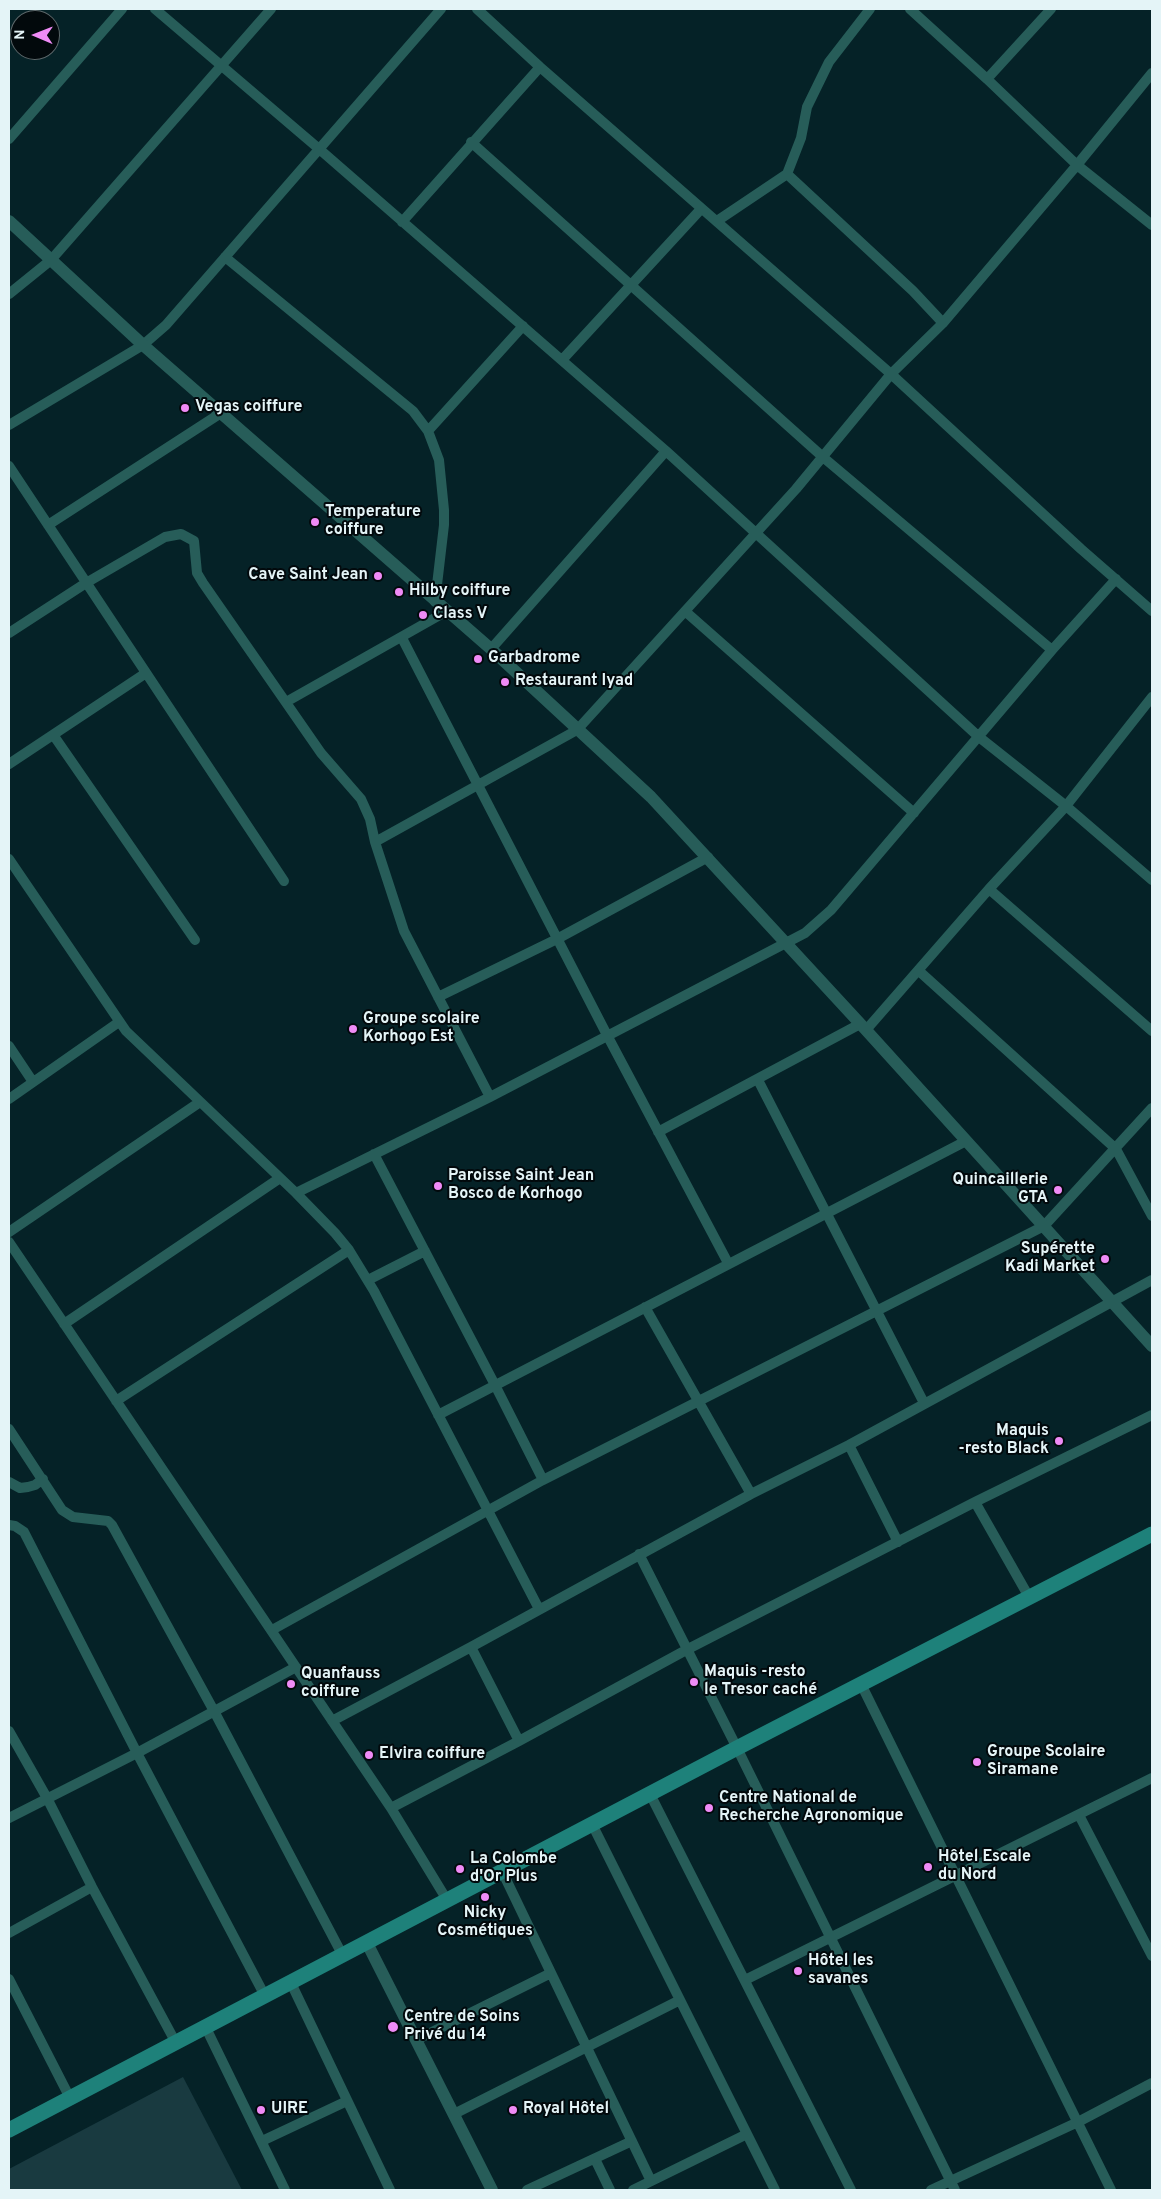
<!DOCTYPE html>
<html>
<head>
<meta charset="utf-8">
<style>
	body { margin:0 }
	#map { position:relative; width:1161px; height:2199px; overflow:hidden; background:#052227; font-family:Overpass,sans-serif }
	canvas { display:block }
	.frame { position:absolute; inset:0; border:10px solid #e4f4f7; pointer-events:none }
	.north { position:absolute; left:10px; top:10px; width:50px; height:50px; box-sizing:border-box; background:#02090c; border:1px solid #5c676a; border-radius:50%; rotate:271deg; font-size:14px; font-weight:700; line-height:20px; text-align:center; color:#e4f4f7 }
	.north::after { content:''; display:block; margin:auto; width:18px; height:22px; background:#ef8bf6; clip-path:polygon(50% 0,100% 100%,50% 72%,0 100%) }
</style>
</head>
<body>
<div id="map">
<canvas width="1161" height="2199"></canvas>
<div class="frame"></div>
<div class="north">N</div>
</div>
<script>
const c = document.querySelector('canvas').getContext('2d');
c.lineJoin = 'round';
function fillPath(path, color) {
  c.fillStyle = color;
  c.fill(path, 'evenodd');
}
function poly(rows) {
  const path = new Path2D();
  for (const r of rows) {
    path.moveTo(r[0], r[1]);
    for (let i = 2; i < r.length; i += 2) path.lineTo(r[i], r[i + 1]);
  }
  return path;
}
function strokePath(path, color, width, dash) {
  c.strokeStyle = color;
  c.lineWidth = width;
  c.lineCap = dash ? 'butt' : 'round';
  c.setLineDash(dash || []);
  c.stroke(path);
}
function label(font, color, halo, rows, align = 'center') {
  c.font = font + ' Overpass,sans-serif';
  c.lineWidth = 4;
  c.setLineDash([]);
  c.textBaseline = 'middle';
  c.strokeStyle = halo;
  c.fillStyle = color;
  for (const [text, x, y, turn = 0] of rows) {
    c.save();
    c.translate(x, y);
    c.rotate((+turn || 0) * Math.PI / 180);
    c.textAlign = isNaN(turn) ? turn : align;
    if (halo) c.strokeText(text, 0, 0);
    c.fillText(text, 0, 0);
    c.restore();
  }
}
fillPath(poly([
	[183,2077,242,2190,9,2190,9,2169]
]), '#193a40');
strokePath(poly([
	[155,9,318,148,666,451,979,737,1066,806,1152,880],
	[477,9,540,67,891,374,1081,549,1152,611],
	[910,9,987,79,1077,165,1152,225],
	[987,79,1051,9],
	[9,139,122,9],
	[471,142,824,458,1052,650],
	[787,174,913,291,943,323],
	[717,221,787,174,801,138,807,107,829,62,870,9],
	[402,222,540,67],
	[225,257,413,411,428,431,439,460,444,510,444,525,435,602],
	[9,294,51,260,271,9],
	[562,360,701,209],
	[9,425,143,345,166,325,441,9],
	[428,431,523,326],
	[9,466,284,881],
	[48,525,221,413],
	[686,612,914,813],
	[9,633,86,583,165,537,181,534,194,541,197,573,203,583,321,753,361,799,370,819,375,842,404,931,490,1097],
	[402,638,607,1035,728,1263],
	[491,649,666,451],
	[286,702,447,611],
	[54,736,195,940],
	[9,764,146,673],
	[375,842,577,730,796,489,891,374,943,323,1077,165,1152,73],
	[9,859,126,1031,296,1193,335,1233,349,1250,374,1291,539,1609],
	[989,889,1152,1031],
	[919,971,1116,1149,1152,1216],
	[438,997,557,939,708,857],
	[866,1030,989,889,1066,806,1152,697],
	[9,1046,33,1082],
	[758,1080,924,1403],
	[9,1099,119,1022],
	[658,1132,860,1024],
	[374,1154,495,1385,543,1480],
	[296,1193,490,1097,805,933,831,910,1052,650,1116,579],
	[9,1232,200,1102],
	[9,1242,391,1808,447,1900],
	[368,1280,425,1251],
	[645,1307,751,1494],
	[64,1324,280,1178],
	[116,1401,349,1250],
	[438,1415,966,1141],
	[9,1429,62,1510,73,1517,108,1521,112,1525,214,1711,343,1956],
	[849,1445,898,1542],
	[9,1482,20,1488,28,1487,35,1485,43,1479],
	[975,1502,1029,1597],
	[9,1525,15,1526,24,1532,137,1753,265,1996],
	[639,1554,737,1748,955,2190],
	[272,1630,543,1480,1044,1226,1152,1108],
	[471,1647,519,1741],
	[861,1684,1111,2190],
	[332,1721,471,1647,751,1494,849,1445,1152,1280],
	[9,1731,47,1798,92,1887,176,2043],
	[650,1794,851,2190],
	[391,1808,519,1741,688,1649,975,1502,1152,1415],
	[1079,1815,1152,1956],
	[9,1818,137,1753,296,1667],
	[592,1824,775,2190],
	[502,1871,651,2181],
	[9,1933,92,1887],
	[9,1979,70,2098],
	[745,1980,1152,1778],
	[291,1983,390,2190],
	[206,2028,285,2190],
	[416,2040,551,1973],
	[454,2114,680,2000],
	[262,2141,347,2101],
	[595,2159,610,2190],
	[527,2190,632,2141],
	[633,2190,747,2134],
	[931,2190,1078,2122,1152,2083]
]), '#275d59', 10);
strokePath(poly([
	[9,221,143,345,491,649,651,797,866,1030,1152,1346],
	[367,1943,492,2190]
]), '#275d59', 12);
strokePath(poly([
	[9,2130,737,1748,1152,1534]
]), '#1e817a', 15);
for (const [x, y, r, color] of [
	[185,408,5,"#ef8bf6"],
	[315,522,5,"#ef8bf6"],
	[378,576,5,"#ef8bf6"],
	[399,592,5,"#ef8bf6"],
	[423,615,5,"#ef8bf6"],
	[478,659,5,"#ef8bf6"],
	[505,682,5,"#ef8bf6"],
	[353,1029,5,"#ef8bf6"],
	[438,1186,5,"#ef8bf6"],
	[1058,1190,5,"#ef8bf6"],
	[1105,1259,5,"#ef8bf6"],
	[1059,1441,5,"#ef8bf6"],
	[694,1682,5,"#ef8bf6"],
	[291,1684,5,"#ef8bf6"],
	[369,1755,5,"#ef8bf6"],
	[977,1762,5,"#ef8bf6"],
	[709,1808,5,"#ef8bf6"],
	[928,1867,5,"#ef8bf6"],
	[460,1869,5,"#ef8bf6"],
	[485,1897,5,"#ef8bf6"],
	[798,1971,5,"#ef8bf6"],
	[393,2027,6,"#ef8bf6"],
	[261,2110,5,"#ef8bf6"],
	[513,2110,5,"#ef8bf6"]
]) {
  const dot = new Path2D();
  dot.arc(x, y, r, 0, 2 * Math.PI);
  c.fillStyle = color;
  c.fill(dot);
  strokePath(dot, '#02090c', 2);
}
label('bold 16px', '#e4f4f7', '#02090c', [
	["Vegas coiffure",195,408],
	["Temperature",325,513],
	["coiffure",325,531],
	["Cave Saint Jean",368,576,"right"],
	["Hilby coiffure",409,592],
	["Class V",433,615],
	["Garbadrome",488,659],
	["Restaurant Iyad",515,682],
	["Groupe scolaire",363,1020],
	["Korhogo Est",363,1038],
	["Paroisse Saint Jean",448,1177],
	["Bosco de Korhogo",448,1195],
	["Quincaillerie",1048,1181,"right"],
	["GTA",1048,1199,"right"],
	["Supérette",1095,1250,"right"],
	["Kadi Market",1095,1268,"right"],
	["Maquis",1049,1432,"right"],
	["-resto Black",1049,1450,"right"],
	["Maquis -resto",704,1673],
	["le Tresor caché",704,1691],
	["Quanfauss",301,1675],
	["coiffure",301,1693],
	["Groupe Scolaire",987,1753],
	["Siramane",987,1771],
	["Elvira coiffure",379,1755],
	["Centre National de",719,1799],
	["Recherche Agronomique",719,1817],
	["Hôtel Escale",938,1858],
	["du Nord",938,1876],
	["La Colombe",470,1860],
	["d'Or Plus",470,1878],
	["Nicky",485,1914,"center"],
	["Cosmétiques",485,1932,"center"],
	["Hôtel les",808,1962],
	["savanes",808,1980],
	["Centre de Soins",404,2018],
	["Privé du 14",404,2036],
	["UIRE",271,2110],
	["Royal Hôtel",523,2110]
], 'left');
</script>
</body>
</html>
